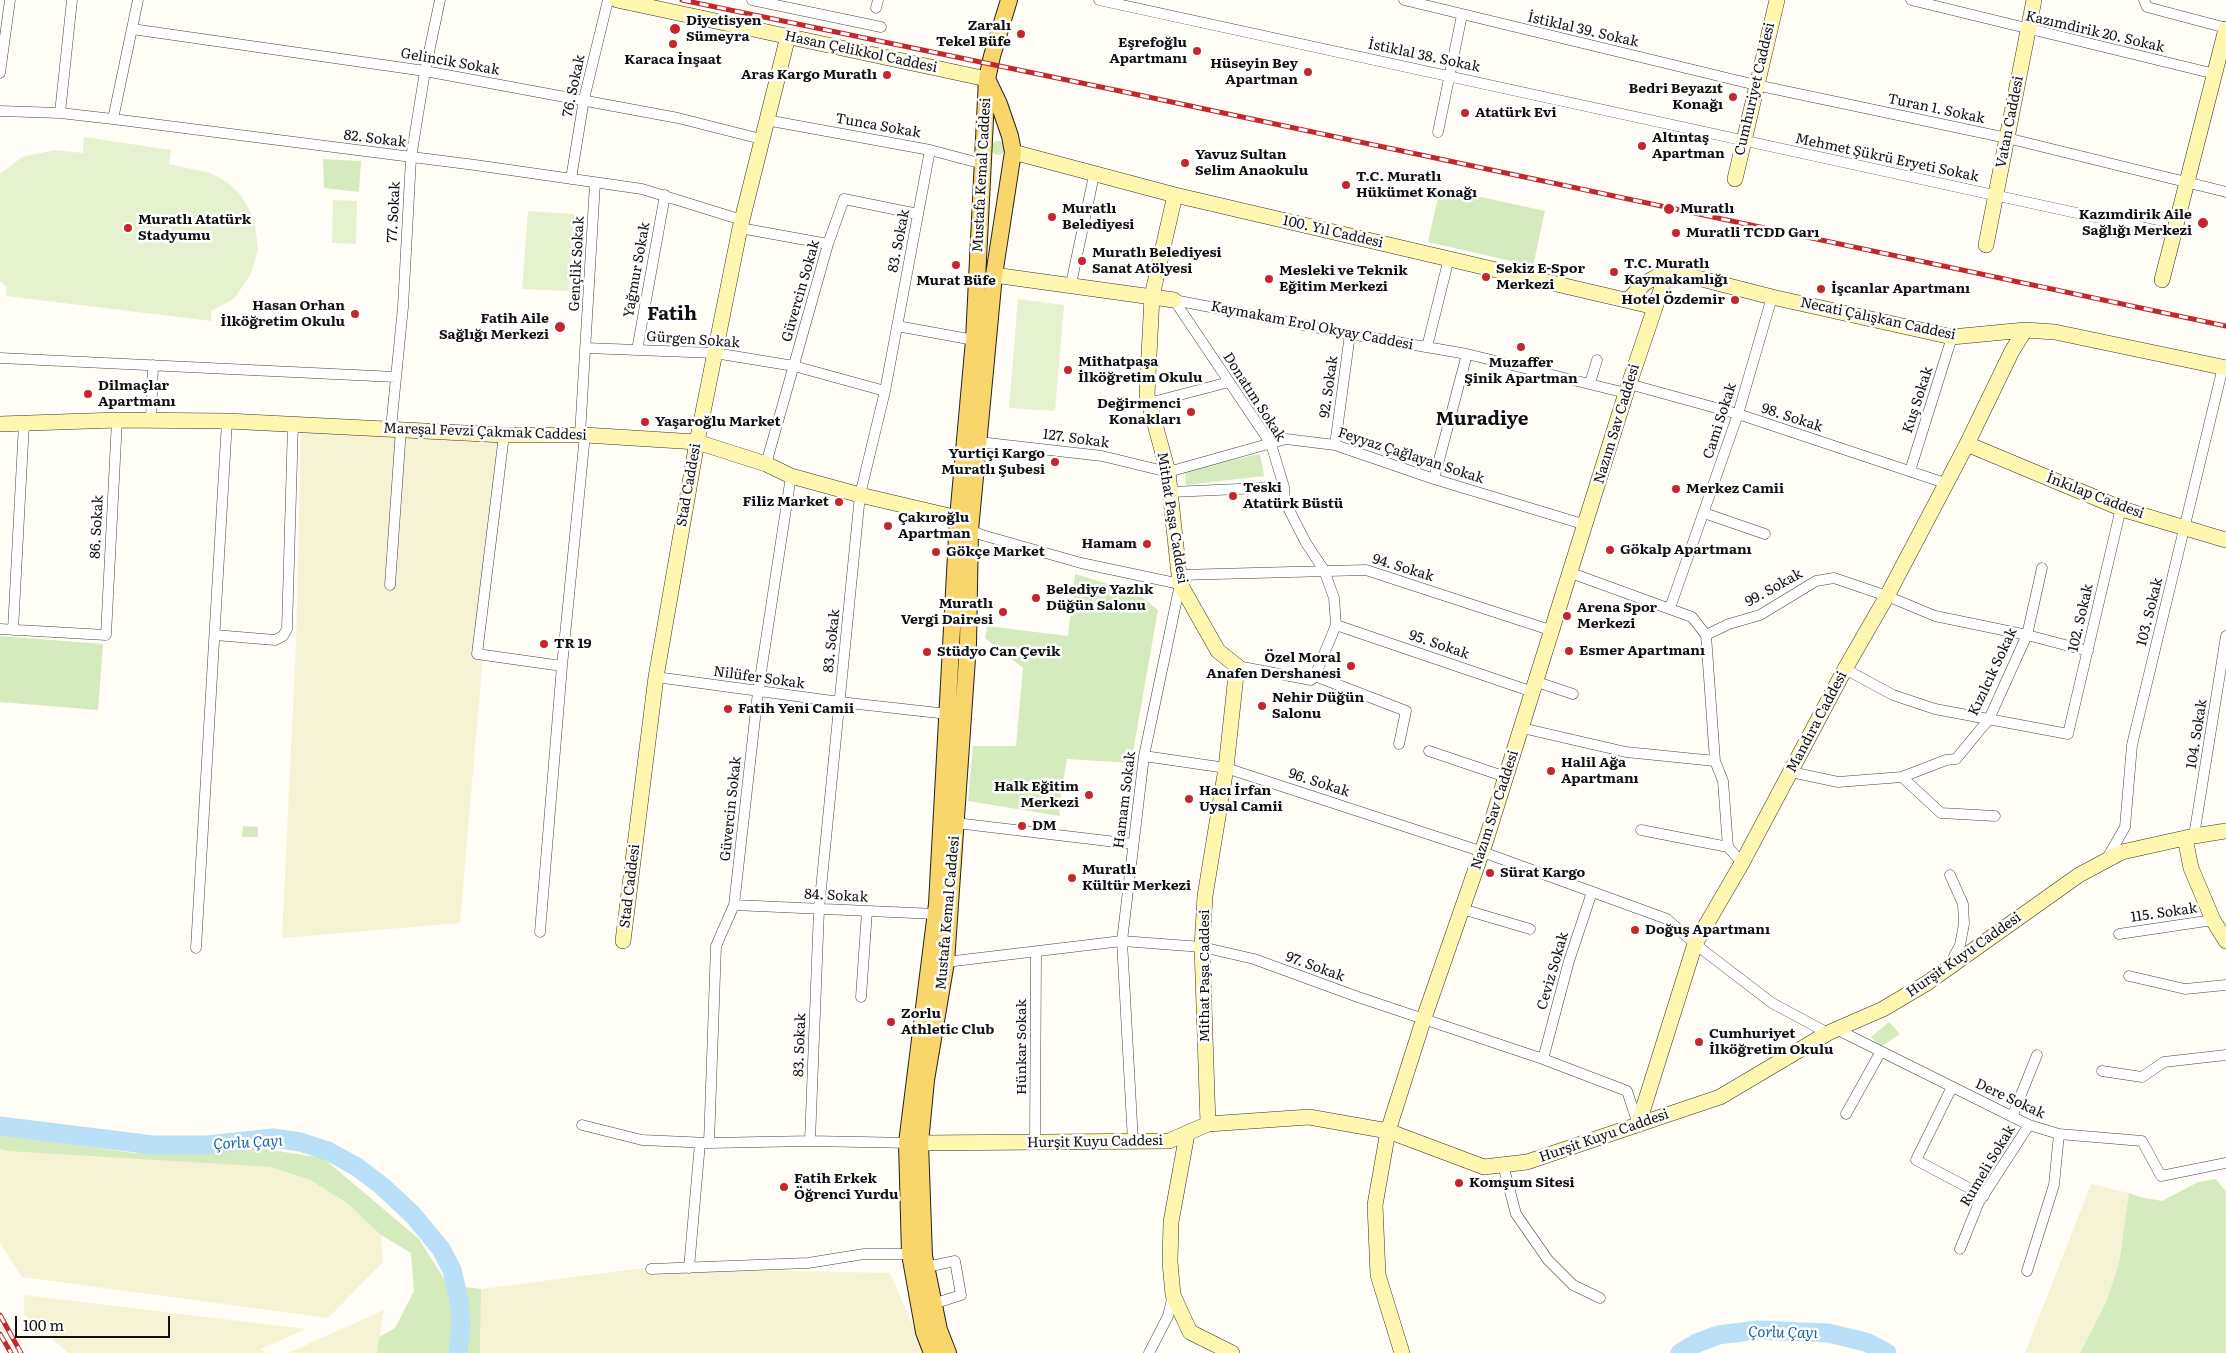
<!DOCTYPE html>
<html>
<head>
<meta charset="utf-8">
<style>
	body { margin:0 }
	#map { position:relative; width:2226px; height:1353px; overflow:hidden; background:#fffdf5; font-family:Literata,serif }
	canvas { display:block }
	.scale { position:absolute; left:15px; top:1316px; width:155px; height:22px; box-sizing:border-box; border:2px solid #111; border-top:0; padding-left:6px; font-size:15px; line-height:18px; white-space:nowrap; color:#111; -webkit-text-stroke:4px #fff; paint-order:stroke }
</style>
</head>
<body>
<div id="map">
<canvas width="2226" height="1353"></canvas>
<div class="scale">100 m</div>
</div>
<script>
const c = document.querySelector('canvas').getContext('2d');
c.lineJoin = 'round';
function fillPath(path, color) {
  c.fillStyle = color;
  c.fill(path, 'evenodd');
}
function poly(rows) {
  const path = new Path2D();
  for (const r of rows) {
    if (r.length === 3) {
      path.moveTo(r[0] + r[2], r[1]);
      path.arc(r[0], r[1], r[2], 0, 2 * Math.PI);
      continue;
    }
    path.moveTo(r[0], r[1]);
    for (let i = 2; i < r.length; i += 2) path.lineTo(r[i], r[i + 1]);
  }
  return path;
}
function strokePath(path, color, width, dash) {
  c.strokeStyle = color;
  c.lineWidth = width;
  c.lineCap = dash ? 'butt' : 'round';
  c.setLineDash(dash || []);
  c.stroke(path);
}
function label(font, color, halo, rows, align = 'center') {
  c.font = font + ' Literata,serif';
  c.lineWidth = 5;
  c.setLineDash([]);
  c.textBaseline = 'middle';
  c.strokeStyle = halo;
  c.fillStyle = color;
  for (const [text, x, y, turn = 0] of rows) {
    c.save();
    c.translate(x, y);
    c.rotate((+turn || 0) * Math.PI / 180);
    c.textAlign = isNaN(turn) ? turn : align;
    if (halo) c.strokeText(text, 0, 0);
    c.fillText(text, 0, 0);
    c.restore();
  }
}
fillPath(poly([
	[301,431,499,442,483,655,460,923,282,938,296,644],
	[0,1149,271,1167,310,1180,347,1203,381,1235,383,1262,328,1318,22,1277,0,1243],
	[2091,1184,2129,1193,2119,1263,2106,1301,2080,1353,2025,1353],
	[644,1268,890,1273,925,1353,480,1353,481,1289],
	[24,1295,306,1329,261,1349,266,1353,68,1353,24,1314],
	[384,1310,377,1353,288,1353]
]), '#f6f3d4');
fillPath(poly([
	[998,148,7],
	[323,159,361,161,359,192,324,188],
	[1440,188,1545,211,1533,266,1428,242],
	[1260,454,1264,476,1186,485,1185,470],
	[1075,574,1137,593,1158,610,1131,763,1067,759,1059,808,1060,816,968,801,973,746,1016,746,1023,668,985,638,987,626,1068,636],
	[0,636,103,644,98,710,0,702],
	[243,826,258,827,258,837,242,837],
	[1889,1022,1900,1034,1881,1047,1871,1037],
	[0,1134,134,1153,245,1146,323,1158,419,1239,448,1285,481,1289,480,1353,377,1353,379,1337,395,1328,414,1291,411,1253,381,1235,347,1203,310,1180,271,1167,8,1151,0,1149],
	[2216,1179,2226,1192,2226,1353,2080,1353,2106,1302,2119,1263,2129,1193,2140,1197,2162,1201,2198,1182]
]), '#d5ebbd');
fillPath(poly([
	[84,137,171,150,169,164,210,173,227,182,240,194,254,218,258,249,251,274,234,299,211,311,211,321,6,296,7,287,0,281,0,174,22,157,55,150,83,153],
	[333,200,357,201,356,244,332,243],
	[528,211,575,214,569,291,522,289],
	[1018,299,1064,305,1055,411,1009,408]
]), '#e6f2cf');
strokePath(poly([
	[0,1126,153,1145,206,1145,273,1138,300,1142,328,1151,357,1167,382,1186,413,1215,441,1249,452,1270,459,1300,461,1324,458,1353],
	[1680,1353,1697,1343,1718,1335,1758,1330,1828,1333,1866,1342,1887,1353]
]), '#b9e0f7', 19);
const street = poly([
	[752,0,881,27],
	[1099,0,2173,234],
	[1404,0,1756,85,2007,138,2226,192],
	[1911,0,2215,74],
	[2144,0,2147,7,2226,28],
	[876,8,878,0],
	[132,29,425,71,678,118,761,139],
	[0,73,10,0],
	[0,111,60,113,113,119,475,165,642,189,742,220],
	[60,113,72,0],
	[113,119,138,0],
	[766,120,930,150,983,164],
	[1438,132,1462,15],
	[571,179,584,99,608,0],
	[740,228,828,244],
	[1071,284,1094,175],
	[1174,300,1271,444,1284,487,1285,502,1306,543,1324,570,1334,598,1336,625,1315,676,1311,680,1237,666],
	[1174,300,1350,334,1467,354,1626,393],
	[897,326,974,340],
	[1427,347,1447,266],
	[586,348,715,353,794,366,885,391],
	[637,350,665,195],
	[0,358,396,377],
	[1590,383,1597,360],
	[1629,384,1738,414,1945,483],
	[1149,403,1229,382],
	[151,420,153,365],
	[391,428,403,307,411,158,425,71,440,0],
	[504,435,477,654,562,666],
	[580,435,595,183],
	[979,442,1102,456,1168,472,1286,439,1335,445,1434,479,1586,525],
	[1335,445,1350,334],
	[766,464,828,244,844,199,918,214],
	[1910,471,1952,337],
	[1434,479,1467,354],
	[1171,492,1284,487],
	[1704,513,1765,534],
	[970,530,982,535,1081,563,1180,584,1144,756,1122,941,1133,1142],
	[1571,573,1692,617,1706,635,1729,624,1760,615,1816,581,1834,578,1887,596,1935,616,2027,635,2088,651],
	[1179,575,1366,570,1553,631],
	[390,585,401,429],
	[1670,608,1738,414,1772,297],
	[1336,625,1533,692],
	[0,629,106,635,117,420],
	[13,630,24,423],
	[215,635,275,640,283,636,287,629,293,424],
	[1706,635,1715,761,1723,781,1728,847,1742,863],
	[1845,669,1893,695,1935,709,2068,734,2121,508],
	[1315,676,1406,711,1399,744],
	[656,677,840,702,948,714],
	[1537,682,1573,694],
	[1522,728,1626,752,1715,761],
	[1429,751,1506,777],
	[1144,756,1226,768,1477,850,1667,919,1695,944,1772,1003,1828,1033],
	[1791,772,1838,782,1902,777,1946,760,1956,759,1989,719,2027,635,2042,568],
	[1902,777,1941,813,1995,816],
	[956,823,1133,844],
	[1641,830,1728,847],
	[2194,836,2226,636],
	[2106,860,2125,827,2132,745,2223,367],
	[1950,875,1963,904,1964,924,1960,945,1950,964],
	[734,905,936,914],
	[1462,909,1530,929],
	[540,932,562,666,585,435],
	[2119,934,2213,920],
	[196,948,227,421],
	[946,962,1122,941,1202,947,1254,959,1358,997,1543,1059,1627,1091,1638,1124],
	[2129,976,2185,989,2226,985],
	[861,997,867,911],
	[1836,1029,2029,1125,2059,1134,2142,1141,2161,1176,2226,1163],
	[1543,1059,1569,961,1592,892],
	[2102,1071,2142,1077,2164,1062,2226,1055],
	[1952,1087,1916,1160,1984,1196],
	[1846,1114,1880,1053],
	[2012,1117,2037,1055],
	[582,1125,642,1140,709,1143,810,1141,912,1143],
	[810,1141,819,909,860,495,885,391,930,150],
	[709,1143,716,946,734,905,758,692,791,476],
	[1035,1143,1036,952],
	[1503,1165,1516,1214,1548,1260,1573,1285,1600,1298],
	[1960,1249,1979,1202,2029,1125],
	[926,1267,955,1261,961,1295,933,1304],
	[689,1268,700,1143],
	[651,1269,808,1263,864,1254,910,1254],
	[2027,1271,2054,1185,2059,1134],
	[1149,1353,1168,1316,1173,1295]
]);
const secondary = poly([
	[617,0,987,79],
	[1013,152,1175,195,1655,307],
	[1735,179,1777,0],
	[1175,195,1152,296,1147,395,1168,472,1180,584,1218,651,1237,666,1226,768,1205,896,1202,947,1208,1124],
	[1986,245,2034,0],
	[994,275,1174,300],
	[2162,280,2226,29],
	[1629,299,1645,283,1656,277,1667,272,1678,273,1772,297,1952,337,2025,330,2055,332,2226,368],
	[0,424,117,420,227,421,504,435,585,435,697,442,766,464,791,476,860,495,958,518],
	[1967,444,2125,510,2226,540],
	[2185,838,2191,868,2213,920,2226,941],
	[623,941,656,677,697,442,740,228,788,36],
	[1638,1125,1695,944,1742,863,1845,669,1887,596,1967,444,2012,351,2025,330],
	[1187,1134,1171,1222,1170,1262,1173,1295,1190,1332,1232,1353],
	[920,1143,1169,1141,1208,1124,1309,1117,1388,1131,1484,1167,1527,1162,1720,1097,1828,1033,1883,1009,1927,983,2079,875,2122,852,2194,836,2226,831],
	[1402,1353,1378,1275,1375,1205,1388,1131,1424,1018,1486,840,1626,393,1667,272]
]);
const primary = poly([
	[932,1353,924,1332,910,1254,907,1143,937,904,958,518,974,340,987,79,992,56,1009,0],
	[948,1353,939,1330,924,1256,920,1143,926,1080,946,962,968,644,970,530,994,275,1013,152,1010,136,999,104,988,81]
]);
strokePath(street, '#444', 11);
strokePath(secondary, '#333', 16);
strokePath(primary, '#222', 18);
strokePath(street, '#fff', 10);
strokePath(secondary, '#fff6b0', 15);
strokePath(primary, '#f9d66b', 16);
const rail = poly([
	[682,0,1120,91,2226,326],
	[0,1315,21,1353],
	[0,1334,11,1353]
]);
strokePath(rail, '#c4262e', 5);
strokePath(rail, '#fff', 3, [9]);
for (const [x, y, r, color] of [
	[675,29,6,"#c4262e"],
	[1021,34,5,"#c4262e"],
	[673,44,5,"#c4262e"],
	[1197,51,5,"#c4262e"],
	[1308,72,5,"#c4262e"],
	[887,75,5,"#c4262e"],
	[1733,97,5,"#c4262e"],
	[1465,113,5,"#c4262e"],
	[1642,146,5,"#c4262e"],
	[1185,163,5,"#c4262e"],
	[1346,185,5,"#c4262e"],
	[1669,209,6,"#c4262e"],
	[1052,217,5,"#c4262e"],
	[2203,223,6,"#c4262e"],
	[128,228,5,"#c4262e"],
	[1676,233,5,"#c4262e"],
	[1082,261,5,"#c4262e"],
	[956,265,5,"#c4262e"],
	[1614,272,5,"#c4262e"],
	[1486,277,5,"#c4262e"],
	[1269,279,5,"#c4262e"],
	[1821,289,5,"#c4262e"],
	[1735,300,5,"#c4262e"],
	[355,314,5,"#c4262e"],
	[560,327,6,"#c4262e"],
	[1521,347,5,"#c4262e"],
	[1068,370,5,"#c4262e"],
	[88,394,5,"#c4262e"],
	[1191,412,5,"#c4262e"],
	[645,422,5,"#c4262e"],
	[1055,462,5,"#c4262e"],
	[1676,489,5,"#c4262e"],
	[1233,496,5,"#c4262e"],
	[839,502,5,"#c4262e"],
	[888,526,5,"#c4262e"],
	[1147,544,5,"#c4262e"],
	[1610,550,5,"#c4262e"],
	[936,552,5,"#c4262e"],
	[1036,598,5,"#c4262e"],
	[1003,612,5,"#c4262e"],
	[1567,616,5,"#c4262e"],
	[544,644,5,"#c4262e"],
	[1569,651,5,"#c4262e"],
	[927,652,5,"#c4262e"],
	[1351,666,5,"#c4262e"],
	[1262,706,5,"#c4262e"],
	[728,709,5,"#c4262e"],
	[1551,771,5,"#c4262e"],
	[1089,795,5,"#c4262e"],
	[1189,799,5,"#c4262e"],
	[1022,826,5,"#c4262e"],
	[1490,873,5,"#c4262e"],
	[1072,878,5,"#c4262e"],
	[1635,930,5,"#c4262e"],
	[891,1022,5,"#c4262e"],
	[1699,1042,5,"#c4262e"],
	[1459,1183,5,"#c4262e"],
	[784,1187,5,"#c4262e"]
]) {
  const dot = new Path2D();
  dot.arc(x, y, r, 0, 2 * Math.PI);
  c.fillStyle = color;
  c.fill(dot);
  strokePath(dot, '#fff', 2);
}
label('bold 14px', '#111', '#fff', [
	["Diyetisyen",686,21],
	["Sümeyra",686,37],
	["Zaralı",1011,26,"right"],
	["Tekel Büfe",1011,42,"right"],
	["Eşrefoğlu",1187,43,"right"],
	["Apartmanı",1187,59,"right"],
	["Karaca İnşaat",673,60,"center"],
	["Hüseyin Bey",1298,64,"right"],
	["Apartman",1298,80,"right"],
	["Aras Kargo Muratlı",877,75,"right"],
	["Bedri Beyazıt",1723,89,"right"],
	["Konağı",1723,105,"right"],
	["Atatürk Evi",1475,113],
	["Altıntaş",1652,138],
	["Apartman",1652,154],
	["Yavuz Sultan",1195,155],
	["Selim Anaokulu",1195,171],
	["T.C. Muratlı",1356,177],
	["Hükümet Konağı",1356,193],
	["Muratlı",1062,209],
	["Belediyesi",1062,225],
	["Muratlı",1680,209],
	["Kazımdirik Aile",2192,215,"right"],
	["Sağlığı Merkezi",2192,231,"right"],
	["Muratlı Atatürk",138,220],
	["Stadyumu",138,236],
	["Muratli TCDD Garı",1686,233],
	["Muratlı Belediyesi",1092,253],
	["Sanat Atölyesi",1092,269],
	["T.C. Muratlı",1624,264],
	["Kaymakamlığı",1624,280],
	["Sekiz E-Spor",1496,269],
	["Merkezi",1496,285],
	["Mesleki ve Teknik",1279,271],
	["Eğitim Merkezi",1279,287],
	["Murat Büfe",956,281,"center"],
	["İşcanlar Apartmanı",1831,289],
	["Hotel Özdemir",1725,300,"right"],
	["Hasan Orhan",345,306,"right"],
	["İlköğretim Okulu",345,322,"right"],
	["Fatih Aile",549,319,"right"],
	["Sağlığı Merkezi",549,335,"right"],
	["Mithatpaşa",1078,362],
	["İlköğretim Okulu",1078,378],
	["Muzaffer",1521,363,"center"],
	["Şinik Apartman",1521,379,"center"],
	["Dilmaçlar",98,386],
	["Apartmanı",98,402],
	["Değirmenci",1181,404,"right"],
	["Konakları",1181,420,"right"],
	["Yaşaroğlu Market",655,422],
	["Yurtiçi Kargo",1045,454,"right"],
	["Muratlı Şubesi",1045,470,"right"],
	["Teski",1243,488],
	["Atatürk Büstü",1243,504],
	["Merkez Camii",1686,489],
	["Filiz Market",829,502,"right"],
	["Çakıroğlu",898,518],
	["Apartman",898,534],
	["Hamam",1137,544,"right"],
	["Gökalp Apartmanı",1620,550],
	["Gökçe Market",946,552],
	["Belediye Yazlık",1046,590],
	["Düğün Salonu",1046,606],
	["Muratlı",993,604,"right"],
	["Vergi Dairesi",993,620,"right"],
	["Arena Spor",1577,608],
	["Merkezi",1577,624],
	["TR 19",554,644],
	["Esmer Apartmanı",1579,651],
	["Stüdyo Can Çevik",937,652],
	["Özel Moral",1341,658,"right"],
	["Anafen Dershanesi",1341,674,"right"],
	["Nehir Düğün",1272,698],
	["Salonu",1272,714],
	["Fatih Yeni Camii",738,709],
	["Halil Ağa",1561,763],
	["Apartmanı",1561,779],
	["Halk Eğitim",1079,787,"right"],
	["Merkezi",1079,803,"right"],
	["Hacı İrfan",1199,791],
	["Uysal Camii",1199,807],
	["DM",1032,826],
	["Muratlı",1082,870],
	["Kültür Merkezi",1082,886],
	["Sürat Kargo",1500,873],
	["Doğuş Apartmanı",1645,930],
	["Zorlu",901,1014],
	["Athletic Club",901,1030],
	["Cumhuriyet",1709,1034],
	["İlköğretim Okulu",1709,1050],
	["Fatih Erkek",794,1179],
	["Öğrenci Yurdu",794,1195],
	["Komşum Sitesi",1469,1183]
], 'left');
label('14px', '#111', '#fff', [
	["İstiklal 39. Sokak",1583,30,13],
	["Kazımdirik 20. Sokak",2095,32,13],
	["Hasan Çelikkol Caddesi",861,52,12],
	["İstiklal 38. Sokak",1424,56,12],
	["Gelincik Sokak",450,62,10],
	["76. Sokak",574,86,-78],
	["Cumhuriyet Caddesi",1755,89,-77],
	["Turan 1. Sokak",1936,109,12],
	["Vatan Caddesi",2010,122,-79],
	["Tunca Sokak",878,126,10],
	["82. Sokak",375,139,7],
	["Mehmet Şükrü Eryeti Sokak",1887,158,12],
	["Mustafa Kemal Caddesi",982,175,-87],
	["77. Sokak",394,212,-87],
	["100. Yıl Caddesi",1333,232,13],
	["83. Sokak",899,241,-79],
	["Gençlik Sokak",577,264,-87],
	["Yağmur Sokak",637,270,-80],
	["Güvercin Sokak",801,291,-74],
	["Necati Çalışkan Caddesi",1878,319,12],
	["Kaymakam Erol Okyay Caddesi",1312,326,11],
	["Gürgen Sokak",693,340,4],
	["92. Sokak",1329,387,-82],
	["Donatım Sokak",1254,397,57],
	["Kuş Sokak",1918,400,-72],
	["98. Sokak",1792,418,18],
	["Cami Sokak",1720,421,-72],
	["Nazım Sav Caddesi",1617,424,-73],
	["Mareşal Fevzi Çakmak Caddesi",485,432,2],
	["127. Sokak",1076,439,8],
	["Feyyaz Çağlayan Sokak",1411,456,18],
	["Stad Caddesi",689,485,-80],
	["İnkılap Caddesi",2095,496,21],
	["Mithat Paşa Caddesi",1172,518,81],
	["86. Sokak",97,527,-87],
	["94. Sokak",1403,568,17],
	["99. Sokak",1774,588,-29],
	["103. Sokak",2150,612,-76],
	["102. Sokak",2081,618,-77],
	["83. Sokak",832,641,-84],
	["95. Sokak",1439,645,19],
	["Kızılcık Sokak",1993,672,-65],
	["Nilüfer Sokak",759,678,8],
	["Mandıra Caddesi",1817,722,-62],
	["104. Sokak",2197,734,-81],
	["96. Sokak",1319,783,18],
	["Hamam Sokak",1125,800,-83],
	["Güvercin Sokak",731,809,-84],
	["Nazım Sav Caddesi",1495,810,-72],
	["Stad Caddesi",630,886,-83],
	["84. Sokak",836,896,3],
	["Mustafa Kemal Caddesi",948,913,-85],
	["115. Sokak",2164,913,-8],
	["Hurşit Kuyu Caddesi",1964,955,-35],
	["97. Sokak",1315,967,20],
	["Ceviz Sokak",1553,971,-74],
	["Mithat Paşa Caddesi",1205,976,-90],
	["83. Sokak",800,1045,-88],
	["Hünkar Sokak",1022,1047,-90],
	["Dere Sokak",2010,1099,25],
	["Hurşit Kuyu Caddesi",1604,1136,-19],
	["Hurşit Kuyu Caddesi",1095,1142,-1],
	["Rumeli Sokak",1988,1166,-59]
]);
label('italic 15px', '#1768a6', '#fff', [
	["Çorlu Çayı",248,1143,-3],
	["Çorlu Çayı",1783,1333,1]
]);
label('bold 19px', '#111', '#fff', [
	["Fatih",672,314],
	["Muradiye",1482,419]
]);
</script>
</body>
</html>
